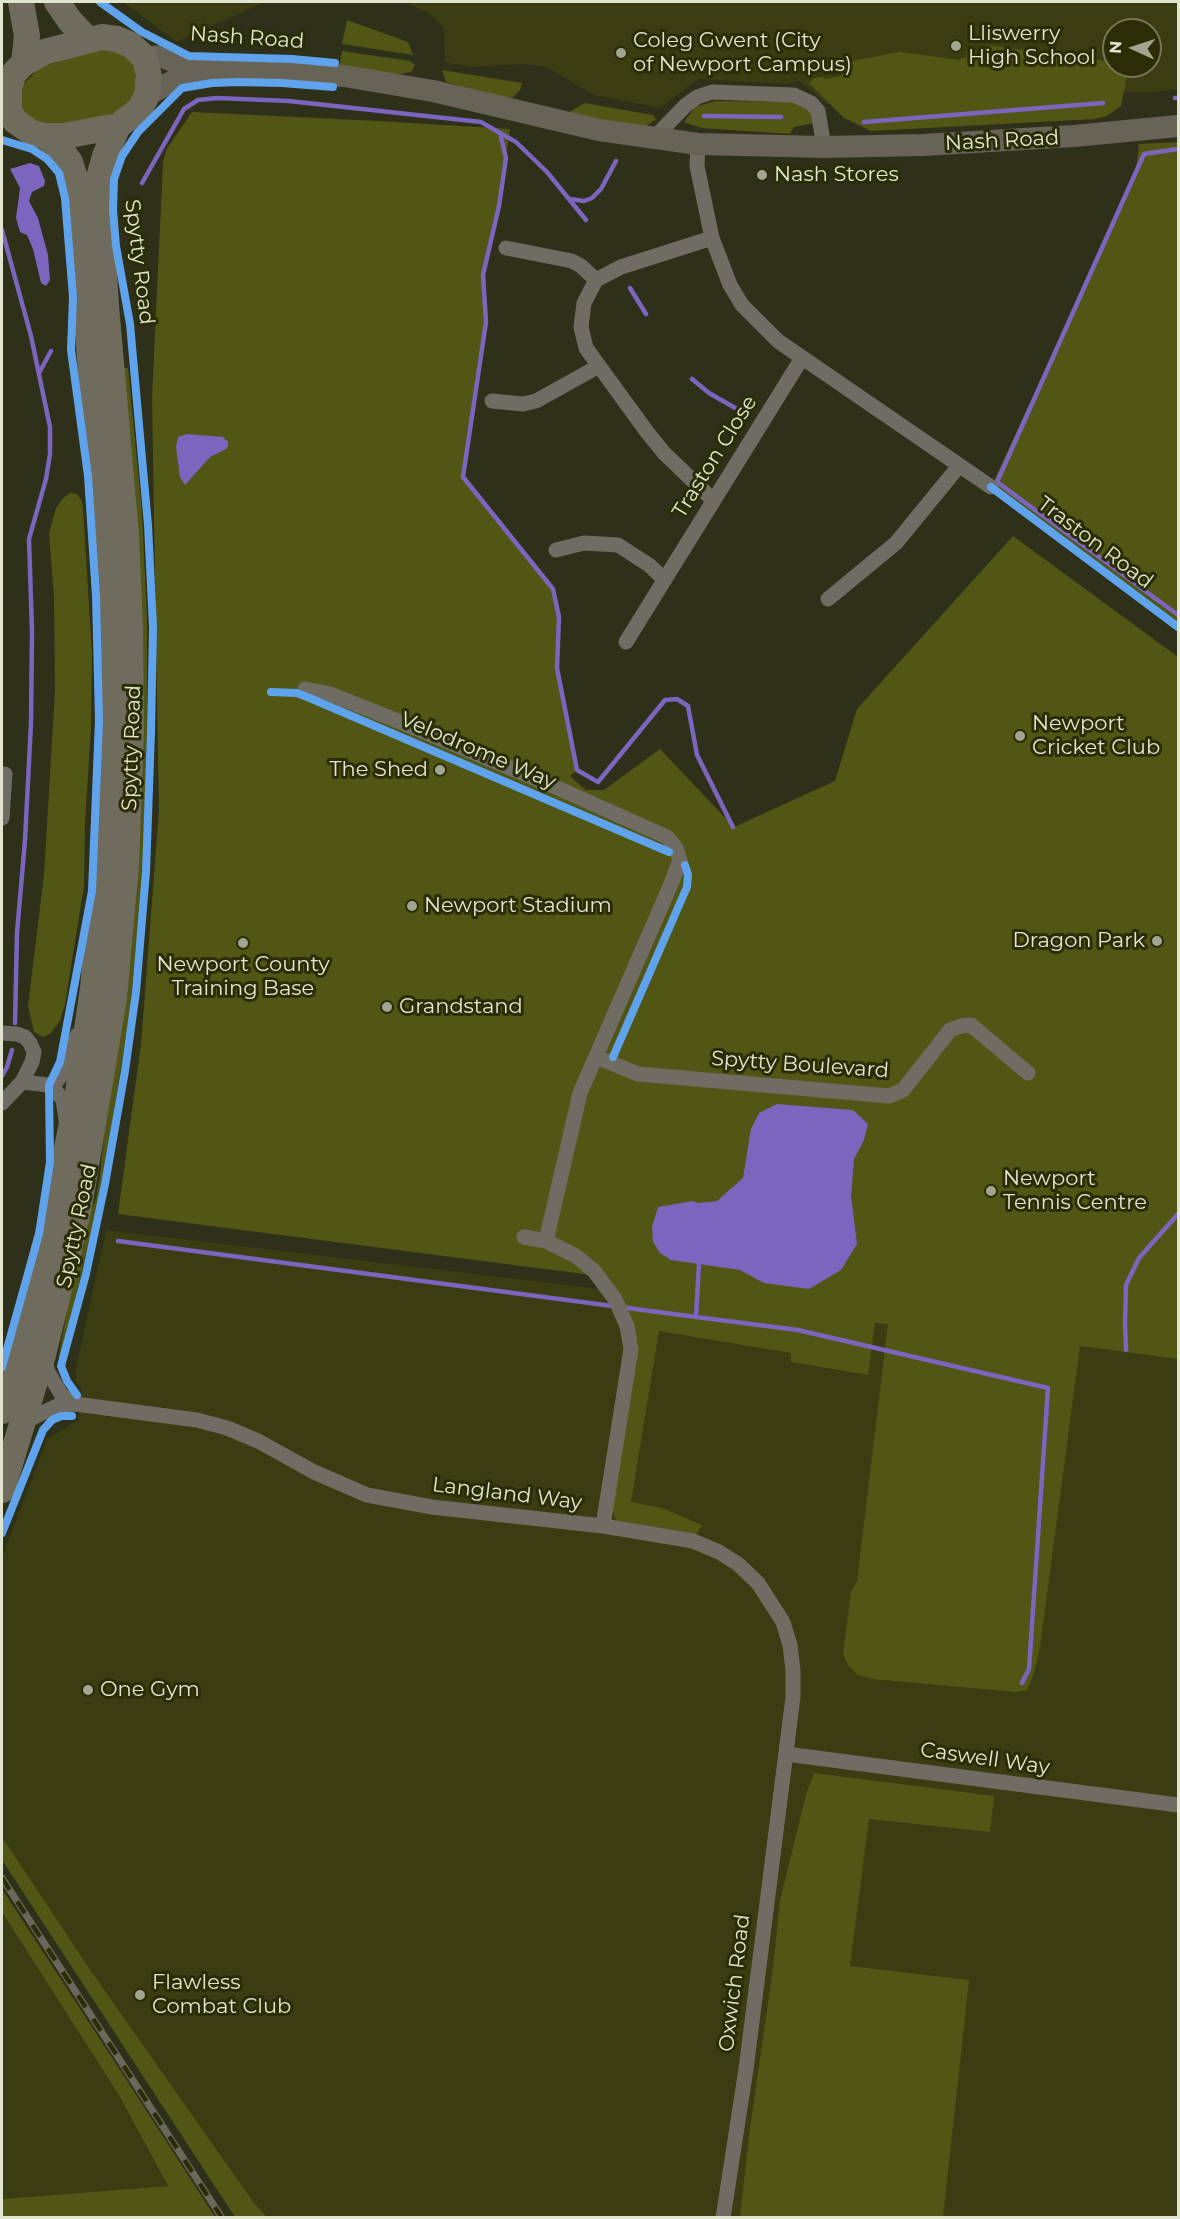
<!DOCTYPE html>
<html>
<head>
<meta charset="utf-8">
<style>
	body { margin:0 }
	#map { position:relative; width:1180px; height:2219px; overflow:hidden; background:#2e301a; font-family:Montserrat,sans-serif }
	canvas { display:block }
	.frame { position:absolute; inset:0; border:3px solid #e1e4cf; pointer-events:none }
	.north { position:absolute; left:1102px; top:18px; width:60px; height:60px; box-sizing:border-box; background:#2b2d07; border:2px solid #747657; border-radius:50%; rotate:273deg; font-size:16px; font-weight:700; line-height:24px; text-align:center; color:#e1e4cf }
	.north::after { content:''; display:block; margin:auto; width:21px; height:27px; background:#a2a590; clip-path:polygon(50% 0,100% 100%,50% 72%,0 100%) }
</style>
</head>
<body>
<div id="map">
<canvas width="1180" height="2219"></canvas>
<div class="frame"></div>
<div class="north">N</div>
</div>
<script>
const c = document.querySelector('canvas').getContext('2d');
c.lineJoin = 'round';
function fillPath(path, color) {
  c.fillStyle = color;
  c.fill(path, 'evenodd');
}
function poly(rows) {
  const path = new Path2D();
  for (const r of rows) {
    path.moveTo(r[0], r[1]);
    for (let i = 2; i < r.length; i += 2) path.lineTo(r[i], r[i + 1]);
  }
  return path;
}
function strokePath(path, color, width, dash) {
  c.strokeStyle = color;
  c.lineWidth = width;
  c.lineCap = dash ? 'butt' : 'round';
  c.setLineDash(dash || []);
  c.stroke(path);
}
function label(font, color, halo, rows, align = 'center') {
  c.font = font + ' Montserrat,sans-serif';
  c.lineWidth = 6;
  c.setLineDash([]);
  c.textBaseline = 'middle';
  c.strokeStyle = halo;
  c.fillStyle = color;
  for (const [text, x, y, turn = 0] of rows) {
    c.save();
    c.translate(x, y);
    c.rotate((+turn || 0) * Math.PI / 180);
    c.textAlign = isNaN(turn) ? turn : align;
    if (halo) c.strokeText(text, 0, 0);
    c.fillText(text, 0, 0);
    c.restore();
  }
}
fillPath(poly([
	[123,2,264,2,177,42],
	[394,2,1178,2,1178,89,1148,93,1123,92,827,104,799,81,788,84,698,79,660,108,594,95,546,67,523,64,470,67,445,62,444,29,433,16,409,4],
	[1114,30,1150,30,1150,66,1114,66],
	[106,1230,1080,1346,1178,1359,1178,2217,267,2217,254,2203,91,1971,2,1837,2,1557,47,1439,78,1420,82,1390,77,1383,75,1373],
	[2,1912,120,2097,168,2186,2,2199]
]), '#3a3c11');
fillPath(poly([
	[347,20,408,42,413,55,342,44],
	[987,45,1114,62,1114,66,1129,66,1121,106,1107,116,1095,119,871,131,844,118,809,83,814,78,824,77,825,79,842,76,840,65,819,67,900,52,960,60,961,58,966,58,967,51,985,54],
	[111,50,122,52,135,66,138,75,134,97,118,111,107,116,70,123,48,124,38,122,23,112,20,105,22,86,39,68,90,51],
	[342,51,410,61,415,65,411,72,393,75,339,68],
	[442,70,522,83,520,90,513,97,503,99,446,82],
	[715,101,798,102,813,115,814,123,794,127,790,134,701,128,684,122,695,107],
	[585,103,652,115,656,119,642,129,564,115],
	[192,112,379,121,510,129,499,206,483,275,486,322,463,477,553,589,559,617,557,668,577,770,570,776,586,790,604,790,660,749,734,827,835,781,857,709,1013,536,1178,657,1178,1359,1080,1346,1040,1647,1034,1673,1027,1690,1016,1692,872,1679,858,1675,848,1665,843,1654,851,1592,857,1581,888,1324,875,1323,868,1375,791,1362,791,1353,659,1331,631,1502,662,1508,702,1525,694,1538,617,1524,612,1507,638,1343,630,1322,607,1277,118,1214,141,1044,159,811,152,398,163,163,166,150],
	[1178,142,1178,627,991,487,1135,177,1139,144],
	[124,368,128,368,142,512,147,619,147,791,143,873,130,1010,107,1155,94,1221,59,1367,59,1355,79,1243,96,1198,100,1175,109,1083],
	[70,493,77,494,82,501,83,508,92,654,91,728,85,822,84,886,65,1004,60,1021,51,1033,43,1037,34,1032,28,1006,44,875,55,690,54,598,49,533,56,508,63,498],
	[814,1773,994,1796,990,1832,869,1819,850,1966,969,1980,943,2217,740,2217,749,2136,773,1968,780,1901,806,1794],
	[2,1837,91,1971,254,2203,267,2217,235,2217,2,1860],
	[2,1889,133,2090,215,2217,2,2217,2,2199,168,2186,120,2097,2,1912]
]), '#525614');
fillPath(poly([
	[30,163,39,166,45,181,44,186,32,192,29,201,38,218,48,255,50,280,46,286,41,283,33,249,27,235,20,232,16,218,20,188,10,169],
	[187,434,223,437,228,442,228,446,226,449,210,457,185,485,180,477,176,447,178,437],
	[777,1104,853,1110,868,1124,864,1140,854,1159,851,1196,857,1244,841,1270,809,1289,764,1283,740,1270,671,1260,660,1253,653,1242,652,1227,658,1207,692,1201,698,1203,717,1201,743,1178,751,1129,759,1113]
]), '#7b65be');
strokePath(poly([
	[1175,98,1178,98],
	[704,116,781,117],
	[864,122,1103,103],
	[500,133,516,142,547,172,586,220],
	[1178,149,1144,154,997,482,1178,615],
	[142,183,184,109,198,100,217,98,289,101,481,122,500,133,506,158,499,206,483,275,486,322,463,477,553,589,559,617,557,668,577,770,598,782,665,700,677,699,688,706,697,755,733,827],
	[570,199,584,201,592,198,601,189,616,161],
	[2,230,31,336,50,427,50,454,46,479,29,539,32,632,31,723,25,840,17,933,15,1023],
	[630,288,646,314],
	[39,373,51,351],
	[692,379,709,393,737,409],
	[2,1076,7,1067,12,1050],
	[118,1241,696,1317],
	[699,1263,696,1317,798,1330,1048,1388,1029,1669,1022,1683],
	[1126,1350,1125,1322,1126,1285,1139,1258,1178,1214]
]), '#7b65be', 4.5);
strokePath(poly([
	[654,138,686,105,697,97,712,92,794,95,811,103,818,111,824,147],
	[698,144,697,166,712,238,730,285,742,305,778,341,991,487],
	[712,238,621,267,596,280,584,303,581,327,586,348,647,432,664,453,713,500],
	[506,248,572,261,581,266,596,280],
	[492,401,523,404,536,401,599,366],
	[556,550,584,543,618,545,649,565,664,579],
	[828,599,896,543,959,466],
	[626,642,802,358],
	[305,689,330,694,398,721,553,786,667,837,676,848,680,860,671,884,580,1093,546,1241],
	[2,818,5,774],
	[2,1033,17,1034,25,1037,30,1043,34,1052,32,1062,22,1082,49,1085,56,1091,63,1100,66,1120],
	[596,1057,638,1074,889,1096,903,1090,950,1030,961,1026,971,1025,1028,1073],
	[49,1085,56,1082,63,1073,77,1035],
	[2,1103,22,1082],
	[524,1237,546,1241,576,1256,594,1271,615,1299,627,1326,631,1349,603,1526],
	[44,1358,48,1372,61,1394,75,1404],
	[24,1422,59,1405,75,1404,197,1420,227,1428,258,1441,314,1472,367,1495,432,1507,603,1526,693,1541,719,1552,738,1564,758,1583,783,1622,790,1645,793,1670,793,1697,746,2069,723,2218],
	[786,1754,1178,1805]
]), '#6f6c63', 15);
strokePath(poly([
	[145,58,161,56,194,70],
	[147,95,194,70,268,71,344,76,433,91,599,130,698,144,824,147,923,145,1074,136,1178,126]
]), '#676457', 22);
strokePath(poly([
	[21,2,27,36,24,63],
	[57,2,70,21,87,39],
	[102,37,117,39,131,45,145,58,149,76,147,95,140,109,118,126,64,136,45,136,32,133,15,121,9,111,9,88,14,73,24,63,44,52,102,37],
	[2,1411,53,1215,77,1100,93,988,107,823,111,722,108,603,82,251,76,181,70,162,61,150,45,136],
	[2,1490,43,1355,79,1207,114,998,126,865,131,730,130,627,126,535,106,306,99,196,100,174,105,156,118,126]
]), '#6f6c5e', 26);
const rail = poly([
	[2,1878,222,2218]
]);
strokePath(rail, '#6a675b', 7);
strokePath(rail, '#2b2d07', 4.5, [14]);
strokePath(poly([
	[100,2,142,32,189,56,292,59,335,63],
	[2,140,32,149,47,159,59,173,65,198,73,297,71,350,88,476,96,596,99,721,92,891,60,1062,49,1085,50,1162,39,1234,2,1367],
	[991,487,1178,627],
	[271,692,297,693,312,699,669,852],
	[613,1057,687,887,688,875,685,865],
	[77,1395,67,1381,61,1366,86,1274,105,1184,125,1071,136,992,146,872,151,732,153,627,148,525,130,324,116,246,113,210,114,179,122,156,138,132,182,88,212,83,238,82,282,83,333,87],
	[2,1533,43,1430,52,1420,61,1416,72,1416]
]), '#60a3ed', 8);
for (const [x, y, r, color] of [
	[956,46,6,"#a2a590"],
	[621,53,6,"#a2a590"],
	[762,175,6,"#a2a590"],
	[1020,736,6,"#a2a590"],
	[440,770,6,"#a2a590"],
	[412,906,6,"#a2a590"],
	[1157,941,6,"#a2a590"],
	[243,943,6,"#a2a590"],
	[387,1007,6,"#a2a590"],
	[991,1191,6,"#a2a590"],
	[88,1690,6,"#a2a590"],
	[140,1995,6,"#a2a590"]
]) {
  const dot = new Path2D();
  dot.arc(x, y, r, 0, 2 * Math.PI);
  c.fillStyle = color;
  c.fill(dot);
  strokePath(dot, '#2b2d07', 2);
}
label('21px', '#e1e4cf', '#2b2d07', [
	["Lliswerry",968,34],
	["High School",968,58],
	["Coleg Gwent (City",633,41],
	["of Newport Campus)",633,65],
	["Nash Stores",774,175],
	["Newport",1032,724],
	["Cricket Club",1032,748],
	["The Shed",428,770,"right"],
	["Newport Stadium",424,906],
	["Dragon Park",1145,941,"right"],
	["Newport County",243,965,"center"],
	["Training Base",243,989,"center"],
	["Grandstand",399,1007],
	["Newport",1003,1179],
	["Tennis Centre",1003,1203],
	["One Gym",100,1690],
	["Flawless",152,1983],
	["Combat Club",152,2007]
], 'left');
label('21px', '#e1e4cf', '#2b2d07', [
	["Nash Road",247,38,4],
	["Nash Road",1002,141,-3],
	["Spytty Road",139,262,83],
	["Traston Close",715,457,-58],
	["Traston Road",1095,543,37],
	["Spytty Road",132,748,-88],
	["Velodrome Way",478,751,23],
	["Spytty Boulevard",800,1065,4],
	["Spytty Road",77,1226,-78],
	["Langland Way",507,1494,7],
	["Caswell Way",985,1759,8],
	["Oxwich Road",735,1983,-83]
]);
</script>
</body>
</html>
